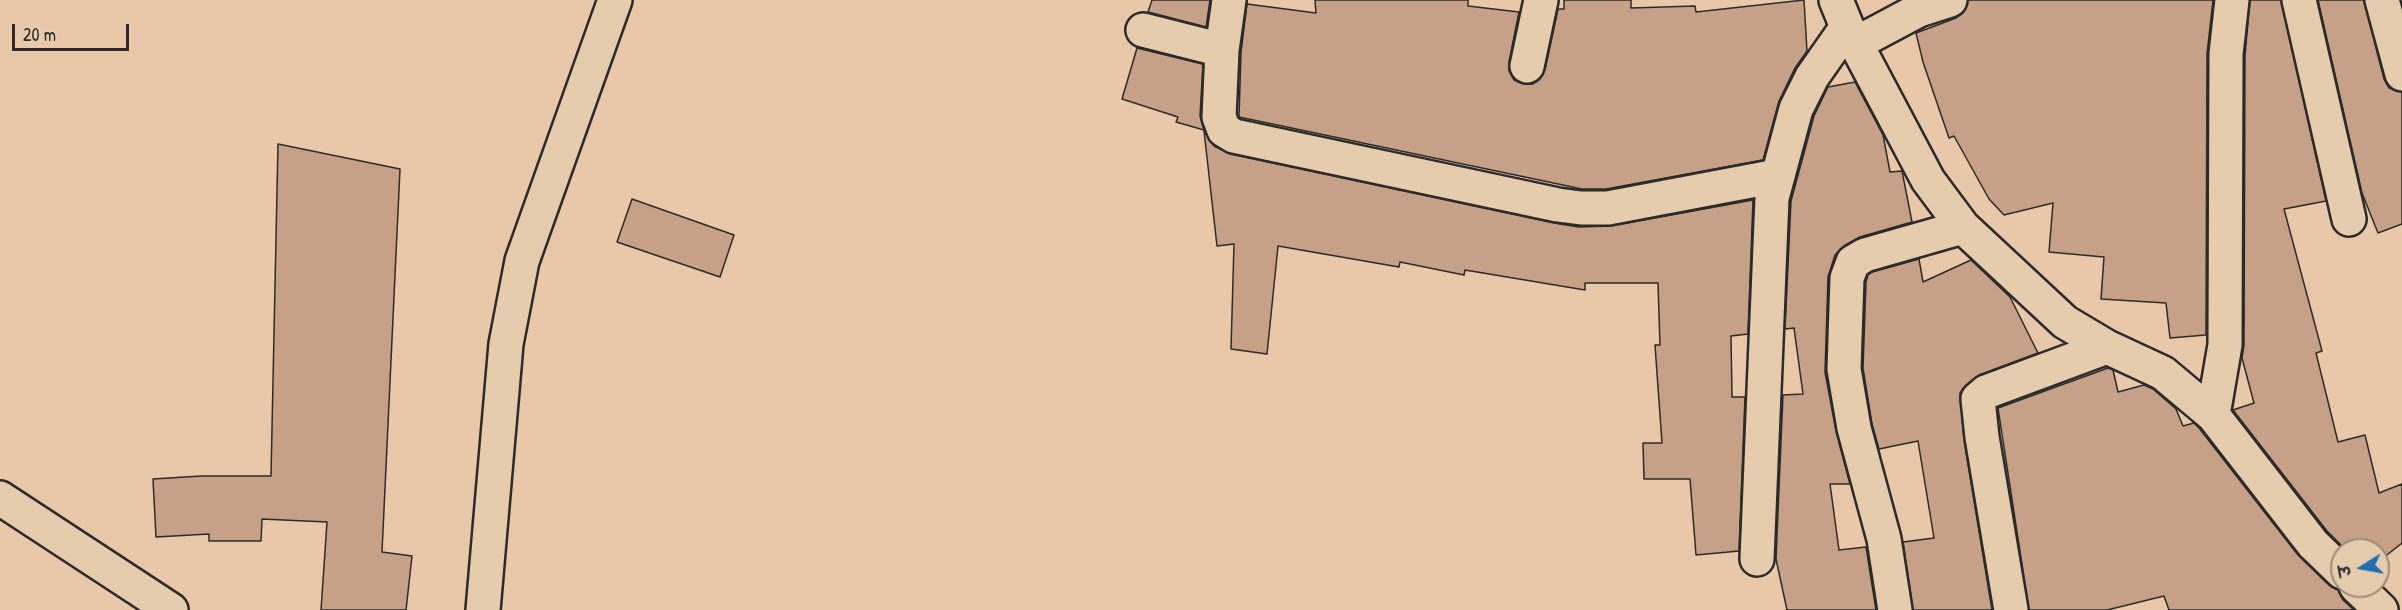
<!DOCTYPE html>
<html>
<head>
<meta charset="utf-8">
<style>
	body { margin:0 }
	#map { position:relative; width:2402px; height:610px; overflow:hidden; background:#e8c8a8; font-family:"Patrick Hand","Playpen Sans Deva",sans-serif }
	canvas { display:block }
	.north { position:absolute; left:2330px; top:538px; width:60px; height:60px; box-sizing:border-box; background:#e5ccad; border:2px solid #9b8c79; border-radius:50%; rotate:259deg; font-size:16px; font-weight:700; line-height:24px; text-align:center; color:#2b2b2b }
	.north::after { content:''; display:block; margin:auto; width:21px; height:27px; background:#1f6fb2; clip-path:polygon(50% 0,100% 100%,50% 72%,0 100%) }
	.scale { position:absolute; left:12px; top:24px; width:117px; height:27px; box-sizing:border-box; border:3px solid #2b2b2b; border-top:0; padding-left:8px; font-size:18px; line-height:21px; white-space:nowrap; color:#2b2b2b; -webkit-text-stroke:4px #e5ccad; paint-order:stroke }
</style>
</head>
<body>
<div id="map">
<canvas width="2402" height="610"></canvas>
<div class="north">उ</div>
<div class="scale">20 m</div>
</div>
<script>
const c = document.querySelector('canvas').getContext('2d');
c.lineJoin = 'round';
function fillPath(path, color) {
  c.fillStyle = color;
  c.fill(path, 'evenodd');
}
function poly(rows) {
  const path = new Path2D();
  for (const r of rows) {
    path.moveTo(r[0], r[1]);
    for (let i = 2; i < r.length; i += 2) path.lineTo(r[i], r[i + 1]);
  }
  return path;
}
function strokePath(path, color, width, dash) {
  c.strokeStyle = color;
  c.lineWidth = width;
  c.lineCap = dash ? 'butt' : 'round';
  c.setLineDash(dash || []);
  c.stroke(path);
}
const building = poly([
	[1152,0,1210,0,1206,27,1148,12,1152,0],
	[1315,0,1468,0,1468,6,1519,12,1509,62,1509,71,1514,80,1524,84,1533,84,1540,79,1545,70,1558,9,1564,9,1564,0,1631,0,1631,8,1695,6,1696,12,1804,0,1807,51,1795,68,1779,101,1763,160,1606,189,1582,189,1239,117,1241,52,1247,4,1316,13,1315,0],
	[1968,0,2213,0,2207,54,2206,335,2170,338,2166,303,2101,299,2104,257,2049,252,2053,203,2004,215,1989,199,1954,136,1949,138,1923,62,1916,33,1956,18,1964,12,1968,0],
	[2250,0,2281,0,2326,201,2284,209,2322,351,2316,353,2338,442,2365,435,2379,493,2402,484,2402,543,2378,562,2378,550,2346,550,2327,531,2233,410,2254,403,2242,358,2244,345,2245,55,2250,0],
	[2318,0,2364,0,2384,79,2389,88,2402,92,2402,224,2378,233,2362,193,2318,0],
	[1137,48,1203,64,1200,116,1204,130,1176,122,1178,117,1122,99,1137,48],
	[1855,82,1883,135,1890,172,1902,171,1912,222,1860,237,1844,246,1835,255,1828,277,1825,372,1836,431,1850,484,1830,484,1839,550,1866,547,1876,610,1787,610,1776,559,1783,395,1803,394,1794,328,1785,329,1791,201,1814,116,1828,87,1855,82],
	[1204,131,1214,146,1230,154,1554,223,1579,227,1611,226,1753,200,1748,334,1731,336,1732,397,1745,397,1739,551,1696,555,1690,479,1644,479,1643,443,1662,443,1655,345,1660,345,1658,283,1585,283,1585,290,1465,270,1464,275,1400,262,1399,267,1278,246,1267,354,1231,349,1234,244,1217,246,1204,131],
	[278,144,400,169,382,552,412,556,406,610,321,610,327,522,262,519,261,541,209,541,209,534,156,537,153,479,201,476,271,476,278,144],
	[632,199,734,235,720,277,617,242,632,199],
	[1919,259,1923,282,1971,260,2010,297,2038,353,1979,375,1966,385,1960,393,1964,440,1992,610,1913,610,1903,542,1934,538,1918,441,1879,449,1872,424,1863,368,1866,282,1868,275,1872,272,1919,259],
	[2108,368,2113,370,2118,392,2144,385,2153,389,2176,409,2183,426,2194,423,2199,428,2298,555,2329,585,2338,590,2343,600,2354,610,2169,610,2164,596,2107,610,2029,610,1998,408,2108,368]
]);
fillPath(building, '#c7a187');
strokePath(building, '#2b2b2b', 1.5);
const minor = poly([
	[1229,0,1222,50,1219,117,1224,130,1234,136,1558,205,1581,208,1608,208,1777,176],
	[1836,0,1847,27,1928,180,1963,227,2065,322,2107,347,2163,373,2213,415,2313,544,2342,572],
	[2299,0,2349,219],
	[2382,0,2402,74],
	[1143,30,1222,50],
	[1857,43,1919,10,1950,0],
	[1527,66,1541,0],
	[2213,415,2225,345,2226,54,2232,0],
	[0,498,171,610],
	[1757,559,1772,198,1796,109,1812,77,1847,27],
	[2356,586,2381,610],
	[483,610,506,344,522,261,615,0],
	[1895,610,1884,539,1854,428,1844,369,1847,278,1853,262,1865,255,1963,227],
	[2011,610,1982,437,1978,399,1986,392,2107,347]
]);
strokePath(minor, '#2b2b2b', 38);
strokePath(minor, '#e5ccad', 33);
</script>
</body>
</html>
